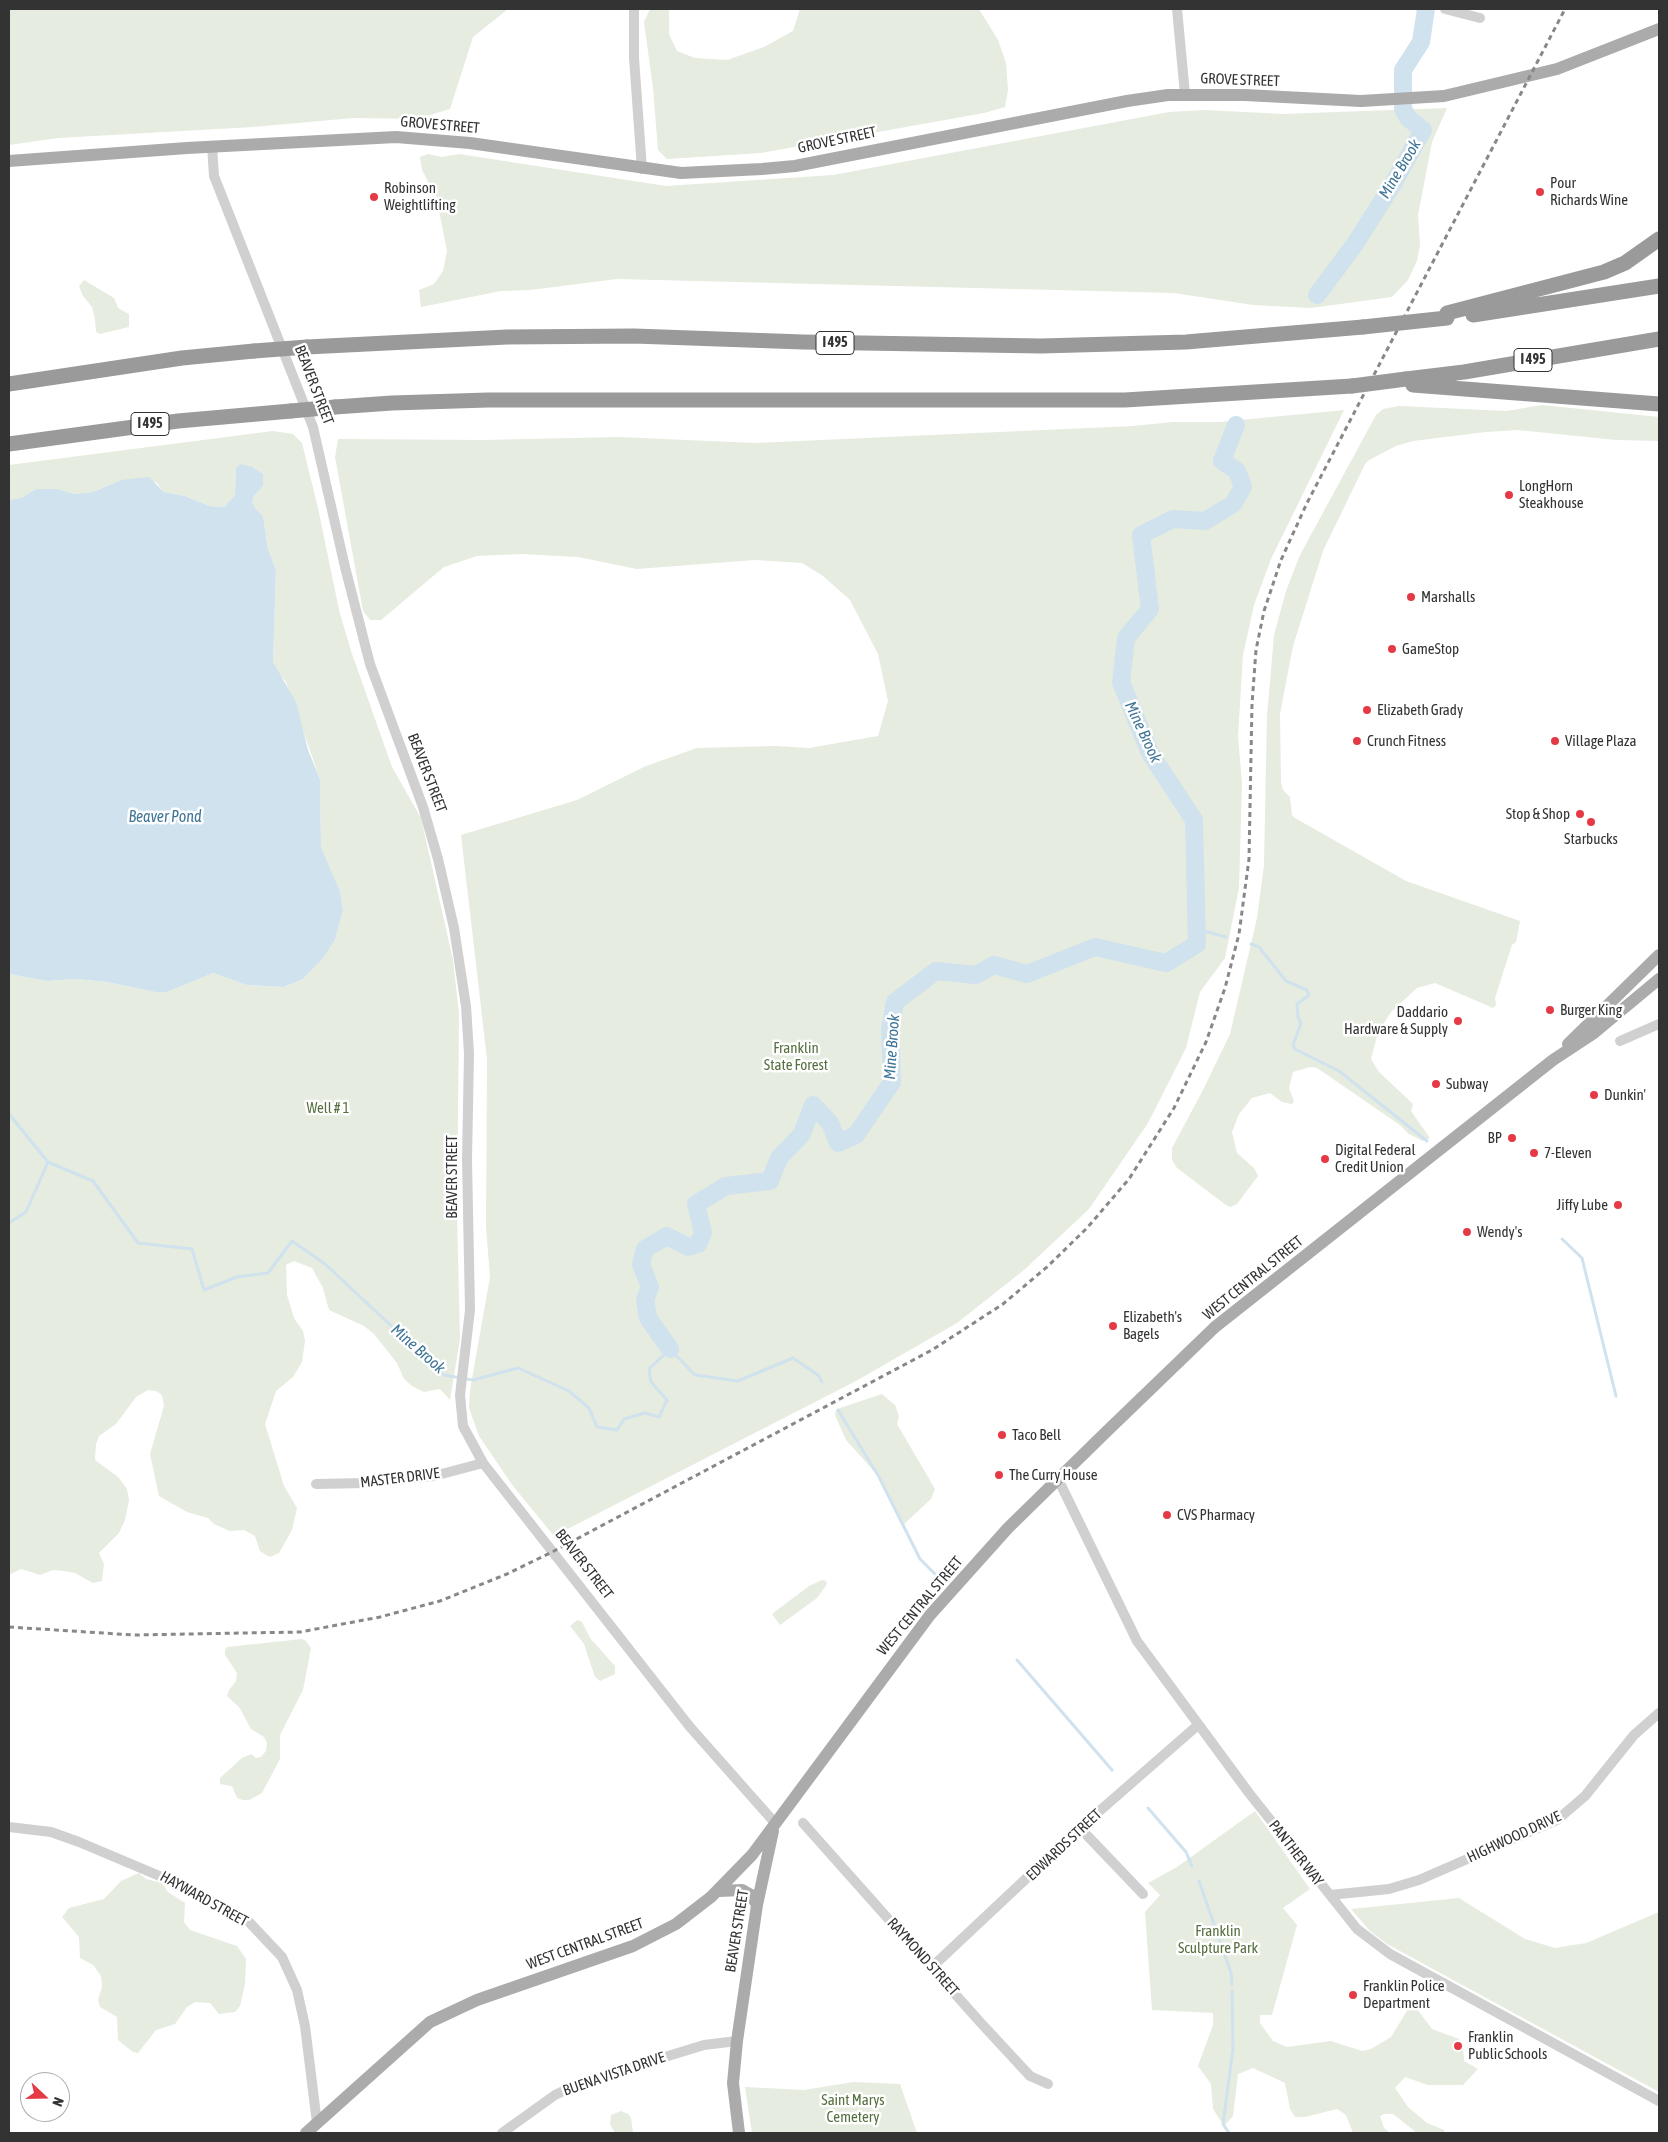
<!DOCTYPE html>
<html>
<head>
<meta charset="utf-8">
<style>
	body { margin:0 }
	#map { position:relative; width:1668px; height:2142px; overflow:hidden; background:#fff; font-family:"Asap Condensed",sans-serif }
	canvas { display:block }
	.frame { position:absolute; inset:0; border:10px solid #333; pointer-events:none }
	.north { position:absolute; left:20px; top:2072px; width:50px; height:50px; box-sizing:border-box; background:#fff; border:1px solid #adadad; border-radius:50%; rotate:111deg; font-size:14px; font-weight:700; line-height:20px; text-align:center; color:#333 }
	.north::after { content:''; display:block; margin:auto; width:18px; height:22px; background:#e63946; clip-path:polygon(50% 0,100% 100%,50% 72%,0 100%) }
</style>
</head>
<body>
<div id="map">
<canvas width="1668" height="2142"></canvas>
<div class="frame"></div>
<div class="north">N</div>
</div>
<script>
const c = document.querySelector('canvas').getContext('2d');
c.lineJoin = 'round';
function fillPath(path, color) {
  c.fillStyle = color;
  c.fill(path, 'evenodd');
}
function poly(rows) {
  const path = new Path2D();
  for (const r of rows) {
    path.moveTo(r[0], r[1]);
    for (let i = 2; i < r.length; i += 2) path.lineTo(r[i], r[i + 1]);
  }
  return path;
}
function strokePath(path, color, width, dash) {
  c.strokeStyle = color;
  c.lineWidth = width;
  c.lineCap = dash ? 'butt' : 'round';
  c.setLineDash(dash || []);
  c.stroke(path);
}
function label(font, color, halo, rows, align = 'center') {
  c.font = font + ' "Asap Condensed",sans-serif';
  c.lineWidth = 5;
  c.setLineDash([]);
  c.textBaseline = 'middle';
  c.strokeStyle = halo;
  c.fillStyle = color;
  for (const [text, x, y, turn = 0] of rows) {
    c.save();
    c.translate(x, y);
    c.rotate((+turn || 0) * Math.PI / 180);
    c.textAlign = isNaN(turn) ? turn : align;
    if (halo) c.strokeText(text, 0, 0);
    c.fillText(text, 0, 0);
    c.restore();
  }
}
fillPath(poly([
	[9,9,508,9,473,37,450,109,417,119,353,118,253,127,58,138,9,145],
	[650,9,669,9,669,34,677,51,695,58,727,60,764,47,793,31,800,9,979,9,998,40,1006,63,1008,90,1005,107,984,113,761,153,667,159,658,150,653,88,644,22],
	[1447,108,1432,142,1418,215,1420,245,1417,261,1408,280,1392,297,1311,308,1253,305,1174,293,617,279,530,290,501,291,421,307,419,290,434,284,443,271,447,251,435,190,431,187,422,170,420,157,428,154,442,157,459,154,666,186,833,175,1169,112,1205,110,1283,114],
	[84,280,114,298,118,308,129,314,129,327,100,334,96,332,95,319,92,307,83,296,79,286],
	[1542,405,1659,417,1659,441,1616,440,1518,430,1486,432,1413,441,1396,446,1369,460,1365,464,1323,551,1293,646,1280,714,1281,782,1283,790,1290,797,1292,815,1295,818,1406,881,1520,921,1516,942,1512,945,1495,998,1496,1005,1493,1008,1435,983,1417,988,1391,1012,1378,1032,1371,1059,1379,1072,1413,1104,1411,1111,1430,1138,1423,1141,1409,1134,1400,1125,1317,1068,1310,1067,1293,1072,1289,1088,1294,1101,1292,1104,1282,1102,1270,1093,1252,1098,1239,1114,1232,1132,1237,1153,1254,1168,1258,1176,1237,1204,1231,1207,1226,1205,1177,1168,1172,1160,1172,1148,1203,1090,1230,1034,1257,918,1264,865,1267,716,1274,635,1286,591,1300,555,1376,415,1383,409,1399,406,1506,411],
	[1344,410,1271,559,1254,605,1243,655,1238,736,1242,783,1239,888,1225,958,1200,992,1186,1048,1148,1123,1089,1209,1024,1270,957,1323,856,1381,554,1536,513,1486,479,1436,469,1408,470,1390,490,1277,486,1227,487,1059,461,835,577,800,646,766,697,748,776,746,809,748,878,736,888,701,878,654,850,600,823,576,802,563,755,560,637,569,578,557,521,554,477,556,444,567,381,620,370,620,363,611,335,457,338,439,484,440,618,437,755,443,1133,426,1173,422,1220,422],
	[273,431,293,434,302,443,318,508,339,610,351,651,392,767,421,818,453,960,459,1013,457,1213,460,1339,450,1400,440,1389,424,1392,412,1386,404,1379,397,1363,374,1334,364,1326,329,1310,323,1288,312,1268,294,1261,286,1265,287,1295,294,1318,303,1331,305,1341,302,1362,293,1377,276,1391,265,1424,284,1486,297,1508,292,1530,279,1553,270,1557,266,1555,260,1551,255,1536,244,1530,230,1531,214,1524,208,1518,187,1512,159,1496,150,1454,164,1406,162,1395,156,1391,148,1390,136,1397,116,1424,99,1436,96,1444,95,1460,118,1477,127,1489,129,1500,125,1520,119,1533,99,1553,104,1564,102,1581,93,1583,75,1573,64,1571,53,1570,40,1575,21,1569,9,1575,9,974,47,981,75,979,107,982,155,992,167,992,213,973,247,985,284,987,303,979,324,957,335,940,343,910,340,891,321,847,320,779,286,682,276,670,273,662,276,570,268,549,263,516,256,509,252,502,254,496,263,486,260,473,240,464,236,469,235,495,224,507,209,506,185,496,164,492,156,482,121,480,93,492,74,494,58,489,36,489,21,498,9,500,9,465],
	[882,1394,895,1405,899,1416,897,1424,935,1489,931,1499,904,1524,882,1480,846,1440,835,1415,836,1410,840,1408],
	[822,1580,826,1581,827,1584,817,1598,780,1625,772,1614,809,1586],
	[577,1620,582,1622,590,1638,615,1666,615,1674,600,1681,595,1677,584,1644,570,1626],
	[302,1639,306,1641,311,1648,303,1690,280,1735,280,1759,262,1793,249,1800,243,1800,237,1798,232,1786,220,1784,220,1778,242,1758,251,1754,256,1758,261,1757,266,1751,267,1743,264,1737,251,1729,239,1707,227,1696,229,1690,236,1681,237,1673,225,1655,225,1650,227,1647],
	[1255,1811,1310,1889,1283,1908,1297,1925,1272,2015,1260,2015,1260,2023,1273,2041,1287,2047,1331,2041,1362,2051,1371,2049,1391,2037,1410,2006,1414,2005,1432,2029,1459,2039,1463,2046,1464,2061,1478,2069,1463,2085,1428,2085,1405,2077,1395,2088,1408,2107,1427,2123,1444,2130,1445,2133,1417,2133,1393,2114,1384,2114,1380,2116,1384,2128,1390,2133,1353,2133,1346,2115,1337,2109,1305,2117,1295,2117,1290,2109,1285,2083,1253,2068,1238,2074,1233,2116,1224,2126,1213,2109,1211,2084,1198,2066,1213,2025,1213,2013,1152,2010,1145,1912,1160,1895,1148,1883,1177,1867],
	[139,1873,146,1879,162,1883,168,1892,185,1903,184,1922,190,1930,237,1946,246,1959,245,1984,240,2006,235,2012,219,2014,210,2003,195,2002,187,2007,175,2024,156,2030,138,2053,133,2052,118,2040,117,2017,100,2007,98,2000,102,1987,101,1976,93,1965,80,1958,79,1937,62,1917,69,1908,104,1899,121,1881],
	[1459,1898,1525,1939,1555,1948,1586,1943,1659,1912,1659,2092,1387,1944,1370,1931,1351,1909],
	[853,2082,900,2084,917,2133,752,2133,745,2087,804,2090],
	[621,2111,628,2114,631,2118,633,2133,615,2133,610,2124,611,2115]
]), '#e6ecdf');
fillPath(poly([
	[240,464,252,467,263,474,263,486,254,496,252,502,256,509,263,516,268,549,276,570,273,662,296,702,308,750,320,779,321,847,340,891,343,910,335,940,324,957,303,979,284,987,247,985,213,973,167,992,155,992,107,982,75,979,47,981,9,974,9,500,21,498,36,489,58,489,74,494,93,492,121,480,149,477,164,492,185,496,209,506,224,507,235,495,236,468]
]), '#cfe2ee');
strokePath(poly([
	[1197,929,1226,937],
	[1251,944,1259,947,1286,981,1307,990,1309,995,1297,1004,1298,1017,1301,1023,1293,1045,1295,1049,1339,1071,1427,1141],
	[9,1114,48,1162],
	[9,1223,26,1212,48,1162,93,1181,138,1243,192,1249,204,1290,237,1277,268,1273,292,1241,325,1264,444,1375,473,1380,518,1368,569,1391,589,1408,597,1427,617,1430,624,1419,645,1413,659,1417,667,1400,651,1382,649,1369,670,1349,695,1375,738,1381,793,1358,818,1375,822,1382],
	[1562,1239,1582,1258,1616,1396],
	[838,1410,879,1477,920,1559,939,1578],
	[1017,1660,1112,1770],
	[1148,1808,1186,1852,1192,1866],
	[1199,1881,1231,1973,1232,1984],
	[1229,2133,1223,2124,1233,2049,1232,1991]
]), '#cfe2ee', 3);
strokePath(poly([
	[1317,295,1355,244,1393,184,1423,130,1408,118,1403,109,1403,70,1421,42,1426,9],
	[670,1349,648,1318,645,1300,650,1287,641,1264,645,1249,667,1236,688,1247,698,1244,703,1233,696,1204,726,1186,770,1181,779,1158,802,1134,813,1105,830,1123,838,1143,856,1135,892,1082,890,1029,895,1002,936,971,976,975,994,965,1027,974,1095,947,1166,963,1197,944,1194,820,1150,753,1121,682,1126,638,1150,609,1141,535,1173,519,1205,521,1233,504,1243,487,1237,471,1222,461,1236,425]
]), '#cfe2ee', 18);
strokePath(poly([
	[634,9,634,58,642,169],
	[1177,9,1185,94],
	[1445,9,1480,18],
	[212,146,214,176,313,427,345,567,370,664,423,807,438,859,454,928,466,1006,469,1053,467,1160,470,1310,460,1395,463,1426,483,1463,690,1727,775,1823],
	[1620,1041,1659,1024],
	[1058,1479,1137,1641,1249,1793,1357,1929,1390,1954,1659,2101],
	[316,1484,365,1483,434,1476,483,1463],
	[803,1823,980,2022,1030,2076,1048,2084],
	[9,1827,51,1832,79,1842,188,1888,249,1922,282,1957,297,1990,305,2026,317,2123],
	[1080,1828,1143,1894],
	[1330,1895,1389,1889,1419,1880,1557,1820,1585,1796,1634,1735,1659,1713],
	[932,1967,1080,1828,1198,1725],
	[502,2133,555,2095,580,2083,704,2045,737,2041]
]), '#d0d0d0', 10);
strokePath(poly([
	[9,161,187,148,396,137,470,143,681,173,762,169,795,166,1127,101,1168,95,1245,95,1361,101,1444,96,1557,69,1659,29],
	[1568,1044,1659,955],
	[719,1891,742,1890,751,1895,757,1905],
	[306,2133,430,2022,477,2000,633,1946,676,1924,711,1897,752,1855,930,1615,1008,1528,1104,1434,1215,1327,1553,1060,1594,1033,1659,979],
	[739,2133,733,2083,737,2041,757,1905,773,1831]
]), '#ababab', 12);
strokePath(poly([
	[1447,313,1604,272,1625,263,1659,239],
	[1473,315,1659,286],
	[307,347,507,337,634,336,803,342,1041,346,1186,342,1363,327],
	[1406,379,1464,372,1659,339],
	[9,384,182,358,254,351],
	[1413,385,1659,404],
	[335,407,392,403,488,400,1125,400,1352,386],
	[9,444,178,421,291,411]
]), '#9a9a9a', 15);
strokePath(poly([
	[9,1627,134,1635,300,1632,380,1617,440,1601,507,1574,554,1551,932,1350,1003,1304,1047,1267,1087,1228,1129,1179,1174,1108,1206,1042,1225,988,1239,934,1249,859,1252,704,1256,650,1264,611,1281,560,1307,503,1565,9]
]), '#888', 3, [5, 4]);
strokePath(poly([
	[1363,327,1447,318],
	[254,351,307,347],
	[1352,386,1406,379],
	[291,411,335,407]
]), '#9a9a9a', 15);
for (const [x, y, r, color] of [
	[1540,192,5,"#e63946"],
	[374,197,5,"#e63946"],
	[1509,495,5,"#e63946"],
	[1411,597,5,"#e63946"],
	[1392,649,5,"#e63946"],
	[1367,710,5,"#e63946"],
	[1357,741,5,"#e63946"],
	[1555,741,5,"#e63946"],
	[1580,814,5,"#e63946"],
	[1591,822,5,"#e63946"],
	[1550,1010,5,"#e63946"],
	[1458,1021,5,"#e63946"],
	[1436,1084,5,"#e63946"],
	[1594,1095,5,"#e63946"],
	[1512,1138,5,"#e63946"],
	[1534,1153,5,"#e63946"],
	[1325,1159,5,"#e63946"],
	[1618,1205,5,"#e63946"],
	[1467,1232,5,"#e63946"],
	[1113,1326,5,"#e63946"],
	[1002,1435,5,"#e63946"],
	[999,1475,5,"#e63946"],
	[1167,1515,5,"#e63946"],
	[1353,1995,5,"#e63946"],
	[1458,2046,5,"#e63946"]
]) {
  const dot = new Path2D();
  dot.arc(x, y, r, 0, 2 * Math.PI);
  c.fillStyle = color;
  c.fill(dot);
  strokePath(dot, '#fff', 2);
}
for (const [x, y, w] of [
	[835,343,38],
	[1533,360,38],
	[150,424,38]
]) {
  const box = new Path2D();
  box.roundRect(x - w / 2, y - 11.5, w, 23, 4);
  c.fillStyle = '#fff';
  c.fill(box);
  strokePath(box, '#333', 1);
}
label('bold 14px', '#333', null, [
	["I 495",835,343],
	["I 495",1533,360],
	["I 495",150,424]
]);
label('15px', '#333', '#fff', [
	["GROVE STREET",1240,80,2],
	["GROVE STREET",440,125,5],
	["GROVE STREET",837,140,-12],
	["BEAVER STREET",314,385,69],
	["BEAVER STREET",427,773,69],
	["BEAVER STREET",452,1177,-90],
	["WEST CENTRAL STREET",1253,1278,-39],
	["MASTER DRIVE",400,1478,-7],
	["BEAVER STREET",584,1564,52],
	["WEST CENTRAL STREET",920,1606,-50],
	["HIGHWOOD DRIVE",1514,1837,-25],
	["EDWARDS STREET",1064,1845,-43],
	["PANTHER WAY",1296,1853,52],
	["HAYWARD STREET",204,1899,29],
	["BEAVER STREET",737,1931,-81],
	["WEST CENTRAL STREET",585,1944,-20],
	["RAYMOND STREET",923,1957,48],
	["BUENA VISTA DRIVE",614,2074,-19]
]);
label('15px', '#333', '#fff', [
	["Pour",1550,183],
	["Richards Wine",1550,200],
	["Robinson",384,188],
	["Weightlifting",384,205],
	["LongHorn",1519,486],
	["Steakhouse",1519,503],
	["Marshalls",1421,597],
	["GameStop",1402,649],
	["Elizabeth Grady",1377,710],
	["Crunch Fitness",1367,741],
	["Village Plaza",1565,741],
	["Stop & Shop",1570,814,"right"],
	["Starbucks",1591,839,"center"],
	["Burger King",1560,1010],
	["Daddario",1448,1012,"right"],
	["Hardware & Supply",1448,1029,"right"],
	["Subway",1446,1084],
	["Dunkin'",1604,1095],
	["BP",1502,1138,"right"],
	["Digital Federal",1335,1150],
	["Credit Union",1335,1167],
	["7-Eleven",1544,1153],
	["Jiffy Lube",1608,1205,"right"],
	["Wendy's",1477,1232],
	["Elizabeth's",1123,1317],
	["Bagels",1123,1334],
	["Taco Bell",1012,1435],
	["The Curry House",1009,1475],
	["CVS Pharmacy",1177,1515],
	["Franklin Police",1363,1986],
	["Department",1363,2003],
	["Franklin",1468,2037],
	["Public Schools",1468,2054]
], 'left');
label('15px', '#56703f', '#fff', [
	["Franklin",796,1048],
	["State Forest",796,1065],
	["Well # 1",328,1108],
	["Franklin",1218,1931],
	["Sculpture Park",1218,1948],
	["Saint Marys",853,2100],
	["Cemetery",853,2117]
]);
label('italic 16px', '#3f7597', '#fff', [
	["Mine Brook",1400,169,-59],
	["Mine Brook",1143,732,65],
	["Beaver Pond",165,817],
	["Mine Brook",892,1047,-86],
	["Mine Brook",418,1349,41]
]);
</script>
</body>
</html>
